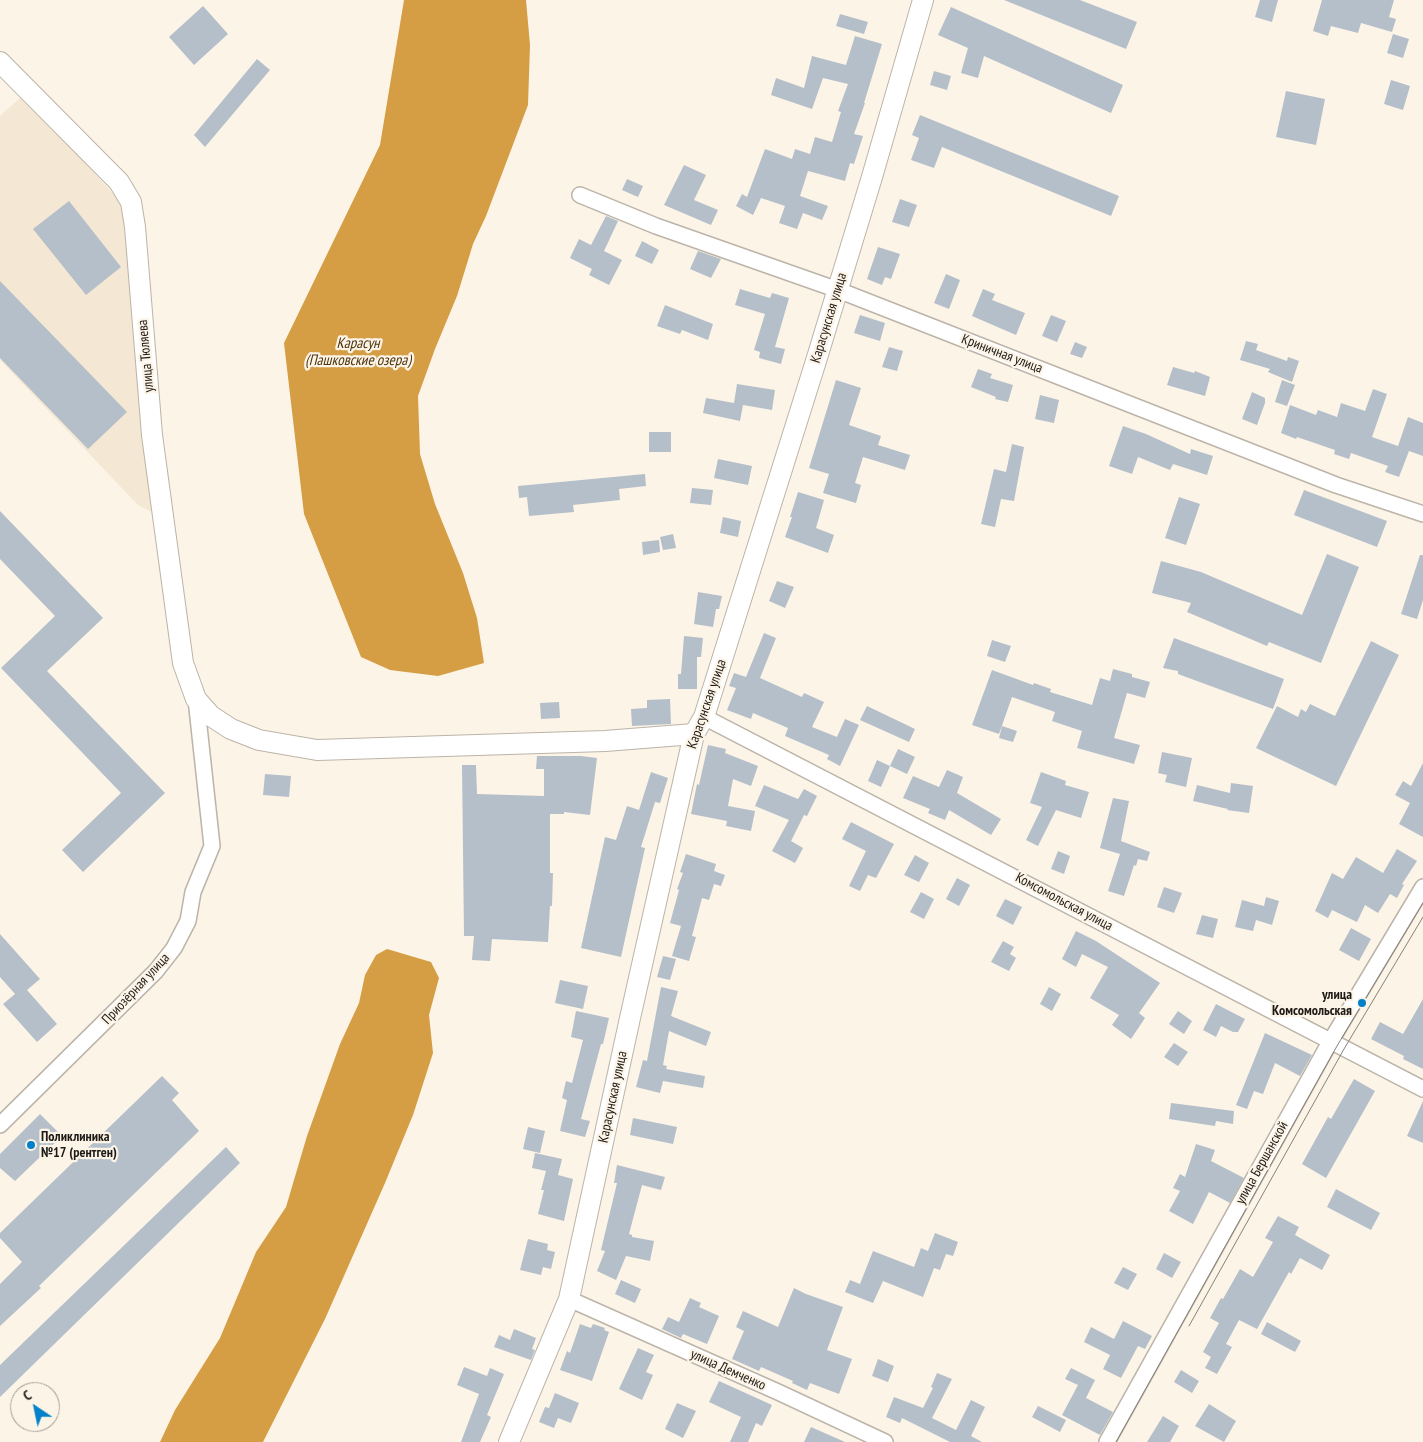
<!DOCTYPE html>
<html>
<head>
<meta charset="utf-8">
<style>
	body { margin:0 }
	#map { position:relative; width:1423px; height:1442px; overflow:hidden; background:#fdf4e8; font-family:"PT Sans Narrow",sans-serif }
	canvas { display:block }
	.north { position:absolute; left:10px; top:1382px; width:50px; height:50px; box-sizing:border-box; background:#fdf4e8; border:1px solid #a49d94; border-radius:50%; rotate:326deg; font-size:14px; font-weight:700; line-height:20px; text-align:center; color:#1e1b17 }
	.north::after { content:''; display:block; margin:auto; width:18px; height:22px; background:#0181c9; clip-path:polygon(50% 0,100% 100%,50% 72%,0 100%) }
</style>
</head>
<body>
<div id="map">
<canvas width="1423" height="1442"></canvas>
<div class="north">С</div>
</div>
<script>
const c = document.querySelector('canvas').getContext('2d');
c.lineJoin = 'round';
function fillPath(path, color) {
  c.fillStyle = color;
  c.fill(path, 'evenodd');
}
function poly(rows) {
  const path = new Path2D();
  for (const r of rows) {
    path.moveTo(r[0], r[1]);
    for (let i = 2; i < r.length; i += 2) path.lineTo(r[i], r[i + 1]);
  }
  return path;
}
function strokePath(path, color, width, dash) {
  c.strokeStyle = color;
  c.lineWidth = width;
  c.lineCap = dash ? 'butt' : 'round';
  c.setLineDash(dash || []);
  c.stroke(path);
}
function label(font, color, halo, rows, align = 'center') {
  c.font = font + ' "PT Sans Narrow",sans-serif';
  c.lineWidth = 4.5;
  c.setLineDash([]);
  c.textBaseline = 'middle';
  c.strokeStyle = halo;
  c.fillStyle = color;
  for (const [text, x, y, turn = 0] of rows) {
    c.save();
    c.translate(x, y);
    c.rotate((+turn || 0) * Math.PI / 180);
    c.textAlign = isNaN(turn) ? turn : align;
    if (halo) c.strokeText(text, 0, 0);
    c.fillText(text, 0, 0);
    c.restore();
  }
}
fillPath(poly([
	[23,95,117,198,127,223,152,512,138,505,0,360,0,116]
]), '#f4e7d4');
fillPath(poly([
	[404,0,526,0,530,45,528,105,486,216,473,244,457,296,435,349,418,396,420,454,435,504,463,573,477,618,484,663,438,676,390,670,361,657,304,514,284,343,380,145],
	[387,949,431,962,439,978,429,1015,433,1053,413,1115,385,1183,325,1319,263,1442,160,1442,175,1410,220,1338,256,1252,286,1207,307,1136,340,1044,359,1003,365,975,376,955]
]), '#d59e44');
fillPath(poly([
	[1004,0,1080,0,1137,22,1126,49],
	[1260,0,1278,0,1272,22,1255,17],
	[1322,0,1394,0,1389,17,1396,19,1392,32,1361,23,1358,33,1331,26,1328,36,1313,31],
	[203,6,228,34,194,65,169,37],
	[951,7,1123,85,1111,113,984,56,978,78,961,73,968,48,938,35],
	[840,14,868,22,864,34,836,26],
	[1393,34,1409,39,1403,58,1387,53],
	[855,36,882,44,864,103,865,103,854,134,863,136,854,164,850,163,845,181,808,171,800,196,828,206,822,220,803,213,797,229,779,223,785,206,761,198,753,215,736,206,742,194,747,197,765,149,792,159,795,149,810,154,815,137,832,142,841,112,838,111,848,84,823,78,812,109,771,95,776,78,804,88,812,56,846,65],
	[257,59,270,70,205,147,194,135],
	[934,71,951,76,947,90,930,85],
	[1391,80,1410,86,1403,110,1384,104],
	[1286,91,1325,99,1316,145,1276,137],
	[920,115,1119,196,1111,216,942,147,934,168,911,160,919,138,912,135],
	[684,165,706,175,694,200,718,210,711,225,664,205],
	[627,179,643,186,638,197,622,190],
	[900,199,917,205,909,227,892,222],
	[69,201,121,267,86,295,33,229],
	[606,216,618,221,604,251,622,260,609,285,589,275,592,269,570,258,579,239,591,245],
	[642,241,659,250,652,264,635,256],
	[878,247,900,254,891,279,885,277,882,285,867,279],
	[698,251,721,259,711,278,690,269],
	[946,274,960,280,949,309,934,303],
	[0,281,127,412,88,449,0,358],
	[740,289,770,298,772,293,789,298,775,347,785,349,781,364,759,358,760,352,754,350,765,314,735,305],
	[983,289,995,294,992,300,1025,313,1016,335,972,316],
	[665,305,713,324,708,340,682,330,680,334,657,326],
	[860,315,885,323,880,341,854,333],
	[1051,315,1066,321,1057,342,1042,336],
	[1246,341,1258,344,1256,350,1287,361,1288,357,1299,361,1292,382,1268,372,1270,369,1240,360],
	[1075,342,1087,347,1082,358,1070,354],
	[889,347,903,351,897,371,882,367],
	[1173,367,1194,373,1195,371,1210,377,1205,396,1167,385],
	[978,369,992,374,990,378,1013,385,1008,402,995,399,996,397,971,387],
	[836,380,861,388,849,425,881,436,878,445,910,455,905,470,863,457,855,483,861,485,856,503,823,493,829,474,809,468],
	[1282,380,1295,385,1287,406,1275,402],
	[737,384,775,390,772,410,743,405,740,421,703,413,706,398,734,403],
	[1373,389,1387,394,1372,437,1398,446,1408,417,1423,423,1423,456,1409,451,1399,477,1385,472,1388,466,1351,453,1349,459,1334,454,1335,450,1297,437,1296,439,1281,433,1290,405,1316,415,1318,410,1337,417,1341,403,1365,411],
	[1252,392,1265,398,1265,403,1257,425,1242,419],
	[1040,395,1059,400,1054,423,1035,419],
	[1123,426,1146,434,1190,454,1191,449,1213,456,1207,475,1173,464,1170,470,1138,457,1132,474,1109,466],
	[649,432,671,432,671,452,649,452],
	[1012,444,1024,447,1014,501,1001,499,995,527,981,524,994,469,1006,472],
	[718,459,752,466,748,485,714,478],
	[645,474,646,486,619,489,620,500,573,505,574,512,529,516,527,497,519,498,518,486],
	[692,488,713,490,711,505,690,503],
	[1304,490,1387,521,1377,547,1294,515],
	[798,492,824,500,816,528,834,535,828,553,785,537,792,517,790,517],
	[1179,497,1200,504,1186,545,1165,538],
	[0,511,103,618,47,671,165,793,83,872,62,850,121,793,1,668,55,616,0,559],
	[723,517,741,521,738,537,720,533],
	[673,534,676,548,663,550,660,537],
	[659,540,660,552,643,555,642,542],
	[1327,554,1359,567,1321,663,1269,642,1267,646,1187,612,1191,603,1152,593,1161,561,1201,572,1302,615],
	[1420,555,1423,555,1423,600,1417,619,1401,614],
	[777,581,794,587,785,608,769,601],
	[698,592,722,596,719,609,716,609,713,627,694,624],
	[764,633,776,638,760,678,802,697,804,693,824,702,812,727,837,737,845,719,859,725,840,766,827,759,829,755,785,736,788,728,753,713,751,719,727,710,736,688,729,686,734,673,746,677],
	[684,636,703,638,701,657,697,657,697,689,678,689,678,674,681,674],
	[1174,638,1284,679,1273,709,1178,674,1178,671,1163,668],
	[992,640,1011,646,1005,662,987,656],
	[1371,641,1399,655,1336,786,1256,748,1277,706,1298,717,1301,709,1306,712,1310,704,1335,716],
	[1113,669,1132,674,1132,677,1150,682,1145,698,1127,693,1114,738,1140,745,1134,764,1077,748,1082,731,1052,721,1055,712,1012,697,999,734,972,725,992,670,1033,685,1034,683,1051,689,1050,692,1092,705,1100,678,1110,681],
	[670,699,671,724,632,726,631,709,647,708,647,700],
	[559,702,560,718,541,719,540,703],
	[867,706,915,729,909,742,860,720],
	[1002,726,1017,731,1013,742,999,738],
	[708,745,726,749,725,753,758,766,751,786,733,779,728,806,755,811,751,831,726,826,727,821,691,814,697,784,699,785],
	[898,749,915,757,907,774,890,766],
	[1162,752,1192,758,1186,787,1165,782,1167,775,1158,773],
	[537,756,581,756,597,758,590,815,564,812,564,814,550,814,550,873,553,873,552,906,550,906,548,942,492,939,490,961,472,960,474,936,464,936,462,765,476,765,477,794,544,796,544,769,536,769],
	[877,760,890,766,881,787,868,781],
	[1423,763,1423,837,1399,824,1410,803,1395,795,1403,781,1411,786],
	[947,770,963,777,957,793,1001,819,991,835,949,810,945,820,928,813,930,809,903,798,913,776,939,787],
	[651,772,668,778,660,803,655,802,641,847,645,848,621,957,581,948,605,837,616,840,627,806,639,810],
	[1041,772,1066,781,1065,785,1089,792,1081,818,1056,810,1038,846,1026,840,1042,807,1030,803],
	[265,774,291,776,289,797,263,795],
	[1231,783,1253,786,1249,813,1227,810,1228,809,1193,801,1197,785,1230,793],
	[764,785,798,799,804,789,817,796,807,816,804,815,791,841,803,848,795,863,772,851,789,820,755,806],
	[1113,798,1129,801,1121,841,1150,852,1147,861,1138,859,1136,866,1134,865,1124,896,1108,891,1120,854,1100,848],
	[851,822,894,844,876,878,868,875,860,891,849,886,866,851,842,839],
	[1397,849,1417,861,1402,884,1404,885,1397,898,1390,894,1378,913,1365,905,1357,922,1332,910,1328,918,1315,911,1332,873,1343,879,1356,857,1383,873],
	[1058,851,1070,856,1064,874,1051,869],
	[686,854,716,864,714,871,725,875,721,886,714,884,709,900,702,898,692,936,696,937,689,961,672,956,681,926,670,923,679,890,677,889,683,873,680,872],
	[915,855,929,863,919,882,904,875],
	[957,878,970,885,959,906,946,899],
	[1164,887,1182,893,1174,913,1157,907],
	[921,892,934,899,924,919,910,912],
	[1266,897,1279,901,1272,925,1256,920,1253,931,1235,927,1242,900,1264,906],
	[1005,899,1022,907,1013,925,996,916],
	[1202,915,1218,919,1213,938,1196,934],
	[1351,928,1371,939,1359,961,1339,950],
	[1076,931,1096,941,1160,983,1139,1013,1145,1018,1131,1039,1112,1025,1119,1015,1090,998,1108,967,1082,954,1076,967,1062,959],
	[0,934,40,979,27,990,57,1024,37,1042,3,1004,15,994,0,977],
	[1003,941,1014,947,1010,954,1016,958,1009,971,991,962],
	[663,956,676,959,670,980,657,977],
	[560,980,588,986,583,1009,555,1003],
	[661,987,678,991,671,1016,711,1032,706,1046,669,1031,663,1065,667,1066,666,1069,705,1076,703,1088,663,1081,660,1093,636,1087,643,1060,647,1061],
	[1049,987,1061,994,1052,1011,1040,1004],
	[1423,999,1423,1069,1403,1059,1404,1056,1371,1039,1380,1022,1403,1034],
	[1216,1004,1245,1019,1238,1032,1233,1032,1221,1026,1216,1037,1203,1030],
	[576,1011,609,1018,603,1044,601,1044,581,1119,590,1121,585,1137,560,1131,567,1100,562,1098,566,1081,572,1083,583,1040,571,1037],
	[1178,1011,1192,1021,1184,1034,1169,1024],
	[1265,1033,1312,1055,1300,1076,1275,1063,1263,1094,1254,1091,1247,1109,1236,1105],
	[1174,1043,1188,1052,1178,1066,1164,1057],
	[162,1076,179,1093,172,1100,199,1131,39,1286,41,1288,0,1326,0,1284,22,1262,0,1238,0,1233],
	[1354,1079,1375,1091,1326,1178,1302,1164,1328,1117,1331,1119],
	[1423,1101,1423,1143,1407,1136],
	[1171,1103,1234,1111,1233,1124,1216,1121,1215,1126,1169,1119],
	[40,1114,62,1136,15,1181,0,1168,0,1154],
	[633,1118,677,1127,673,1144,630,1135],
	[528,1127,545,1131,540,1153,523,1149],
	[1196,1144,1215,1150,1211,1161,1244,1178,1230,1203,1209,1192,1193,1224,1169,1211,1180,1191,1173,1188,1180,1174,1185,1177],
	[226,1147,240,1163,0,1397,0,1365],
	[535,1153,562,1159,558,1175,573,1179,564,1221,538,1214,544,1190,541,1190,546,1171,532,1168],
	[617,1165,665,1177,661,1190,642,1185,629,1234,632,1235,632,1237,654,1241,650,1261,626,1256,616,1280,597,1271,605,1251,601,1250,617,1183,614,1183],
	[1336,1189,1380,1213,1371,1230,1327,1207],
	[1278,1216,1299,1227,1295,1235,1330,1255,1322,1270,1300,1258,1291,1274,1289,1272,1257,1329,1239,1320,1226,1344,1232,1347,1217,1374,1205,1368,1211,1357,1203,1352,1219,1323,1210,1318,1221,1298,1223,1299,1240,1269,1253,1277,1273,1242,1265,1238],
	[935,1233,958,1242,953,1256,946,1254,940,1270,934,1268,923,1297,883,1281,873,1303,845,1292,850,1280,860,1284,873,1251,914,1267,921,1248,928,1251],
	[528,1239,548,1244,547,1250,555,1252,551,1269,543,1267,541,1275,520,1270],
	[1164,1253,1181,1262,1172,1278,1156,1269],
	[1123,1267,1137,1274,1128,1290,1114,1283],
	[621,1280,641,1289,635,1303,615,1294],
	[794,1288,806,1294,843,1307,827,1350,852,1359,839,1394,810,1383,807,1390,792,1383,793,1381,761,1367,759,1371,732,1359,744,1331,736,1327,743,1311,778,1327],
	[690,1298,701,1303,699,1307,719,1316,707,1344,683,1334,681,1338,662,1329,668,1317,679,1322],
	[1123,1321,1152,1336,1145,1349,1138,1346,1121,1378,1103,1369,1110,1355,1084,1342,1091,1327,1114,1339],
	[1267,1322,1301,1341,1295,1352,1261,1334],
	[580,1324,591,1328,593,1324,605,1328,604,1330,609,1332,592,1381,560,1370,567,1351,570,1353],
	[514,1329,536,1338,532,1349,535,1350,531,1360,494,1347,499,1335,510,1340],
	[638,1348,654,1355,646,1372,653,1375,642,1400,619,1389],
	[878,1359,894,1366,888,1382,872,1376],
	[464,1367,487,1376,490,1368,504,1374,487,1415,491,1417,480,1442,461,1442,479,1394,457,1385],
	[1071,1368,1095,1380,1086,1398,1113,1412,1100,1435,1062,1415,1078,1385,1065,1379],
	[1181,1370,1199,1381,1192,1393,1174,1382],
	[937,1373,952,1379,932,1418,956,1430,971,1400,985,1407,971,1436,982,1442,950,1442,902,1418,900,1423,886,1417,894,1397,923,1408,933,1388,931,1387],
	[719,1381,772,1405,762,1426,756,1423,748,1442,730,1442,741,1417,709,1402],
	[555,1393,579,1403,571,1423,558,1418,554,1428,539,1422,545,1407,549,1408],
	[677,1403,696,1411,683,1438,665,1429],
	[1209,1404,1236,1421,1224,1442,1195,1426],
	[1038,1406,1066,1420,1060,1432,1032,1417],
	[1163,1416,1179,1426,1170,1442,1147,1442],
	[811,1427,845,1442,804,1442]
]), '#b4bfc9');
const street = poly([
	[580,195,656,226,838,290,1336,485,1423,514],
	[704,717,1423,1089],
	[0,1125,156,971,174,948,188,921,193,892,212,846,196,699],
	[569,1299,778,1392,885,1442],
	[1107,1442,1330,1042,1423,887]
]);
const secondary = poly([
	[0,62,119,182,131,202,135,227,152,435,183,663,196,699,211,716,231,729,259,740,317,750,605,741,694,734],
	[509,1442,569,1299,630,1018,694,734,704,717,816,361,872,177,923,0]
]);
strokePath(street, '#bcb4a8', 18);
strokePath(secondary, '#bcb4a8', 22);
strokePath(street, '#fff', 15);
strokePath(secondary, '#fff', 20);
strokePath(poly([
	[1189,1326,1344,1049,1423,917],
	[1116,1442,1337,1046,1423,903]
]), '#868179', 1);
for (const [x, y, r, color] of [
	[1362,1003,5,"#0181c9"],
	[31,1145,5,"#0181c9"]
]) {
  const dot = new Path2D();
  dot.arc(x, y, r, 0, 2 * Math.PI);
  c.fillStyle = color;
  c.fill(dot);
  strokePath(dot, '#fdf4e8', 2);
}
label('14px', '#1e1b17', '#fdf4e8', [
	["Карасунская улица",829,318,-73],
	["Криничная улица",1002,354,21],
	["улица Тюляева",146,356,-95],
	["Карасунская улица",707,704,-71],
	["Комсомольская улица",1064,902,28],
	["Приозёрная улица",136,989,-47],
	["Карасунская улица",613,1097,-78],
	["улица Бершанской",1262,1163,-61],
	["улица Демченко",728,1370,24]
]);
label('bold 14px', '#1e1b17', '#fdf4e8', [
	["улица",1352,995],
	["Комсомольская",1352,1011],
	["Поликлиника",41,1137,"left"],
	["№17 (рентген)",41,1153,"left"]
], 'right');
label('italic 15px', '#4c350f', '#fdf4e8', [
	["Карасун",358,344],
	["(Пашковские озера)",358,361]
]);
</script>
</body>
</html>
